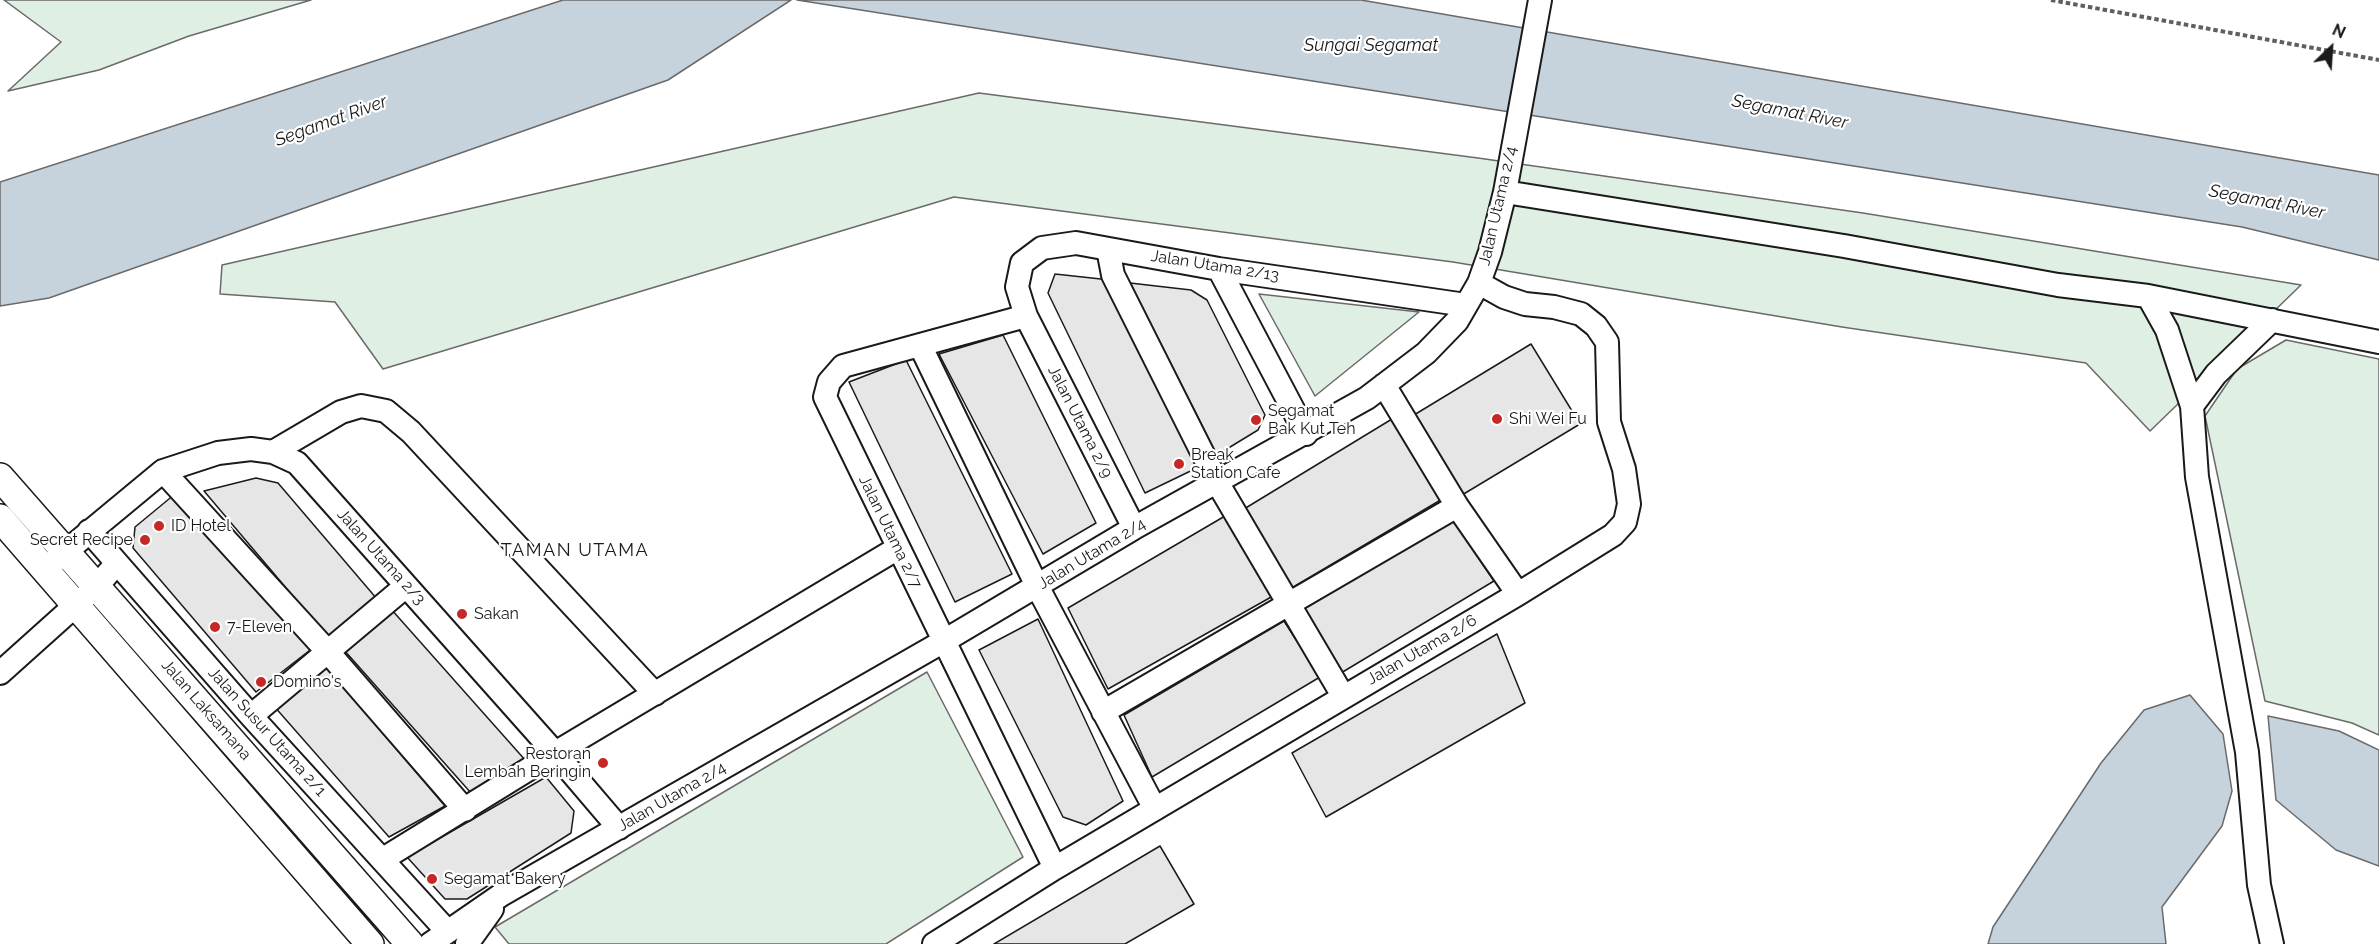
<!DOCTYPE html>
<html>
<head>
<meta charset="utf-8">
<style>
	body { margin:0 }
	#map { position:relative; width:2379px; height:944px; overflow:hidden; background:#fff; font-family:Raleway,sans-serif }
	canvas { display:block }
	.north { position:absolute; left:2301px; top:18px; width:60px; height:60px; -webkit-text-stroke:4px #fff; paint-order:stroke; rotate:25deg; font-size:16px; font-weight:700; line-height:24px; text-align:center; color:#1a1a1a }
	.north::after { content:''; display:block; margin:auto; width:21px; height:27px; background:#1a1a1a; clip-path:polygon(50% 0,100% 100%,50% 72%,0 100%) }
</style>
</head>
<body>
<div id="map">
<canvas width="2379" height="944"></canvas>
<div class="north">N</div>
</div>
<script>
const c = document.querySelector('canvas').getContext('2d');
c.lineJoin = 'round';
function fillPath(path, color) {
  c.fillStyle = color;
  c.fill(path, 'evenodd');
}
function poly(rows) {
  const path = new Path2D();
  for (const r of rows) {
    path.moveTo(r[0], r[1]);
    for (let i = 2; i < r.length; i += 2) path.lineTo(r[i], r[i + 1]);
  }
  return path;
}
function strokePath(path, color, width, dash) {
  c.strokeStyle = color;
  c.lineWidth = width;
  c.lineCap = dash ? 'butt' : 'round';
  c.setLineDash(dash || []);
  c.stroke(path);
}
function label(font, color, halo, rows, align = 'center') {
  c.font = font + ' Raleway,sans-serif';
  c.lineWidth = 4.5;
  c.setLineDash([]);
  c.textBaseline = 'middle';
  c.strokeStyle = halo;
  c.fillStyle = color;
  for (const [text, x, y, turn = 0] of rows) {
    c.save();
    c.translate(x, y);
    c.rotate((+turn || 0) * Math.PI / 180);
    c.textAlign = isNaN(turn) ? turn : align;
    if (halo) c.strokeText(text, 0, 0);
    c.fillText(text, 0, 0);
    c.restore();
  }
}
const green = poly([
	[4,0,311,0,189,36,99,70,8,91,61,42,4,0],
	[979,93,1478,158,1863,213,2301,285,2150,431,2086,363,1842,327,1453,262,954,197,383,369,335,302,220,294,222,265,979,93],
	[1259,294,1419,312,1315,396,1259,294],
	[2286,340,2379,359,2379,735,2352,723,2265,701,2205,416,2237,369,2286,340],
	[927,672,1023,857,886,944,509,944,495,927,927,672]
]);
fillPath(green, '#e0efe3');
strokePath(green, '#6a6a6a', 1.5);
const water = poly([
	[563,0,791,0,668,80,49,298,0,306,0,182,563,0],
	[797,0,1361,0,2379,175,2379,260,2242,227,797,0],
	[2190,695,2223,734,2232,791,2222,826,2162,907,2166,944,1988,944,1993,927,2101,763,2144,710,2190,695],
	[2268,716,2339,731,2379,750,2379,866,2336,850,2276,800,2268,716]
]);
fillPath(water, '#c6d2dc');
strokePath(water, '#6a6a6a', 1.5);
const building = poly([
	[1055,274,1110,280,1203,465,1145,493,1048,293,1055,274],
	[1130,283,1191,290,1207,300,1265,415,1258,430,1217,455,1130,283],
	[1003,335,1096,523,1043,554,939,354,1003,335],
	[1531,344,1580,424,1462,495,1414,415,1531,344],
	[906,360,1012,574,955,602,849,382,906,360],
	[1392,419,1444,498,1290,589,1244,509,1392,419],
	[256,478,278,483,377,599,331,641,204,491,256,478],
	[175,494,314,647,256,692,133,548,135,527,175,494],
	[1225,516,1273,596,1108,689,1068,608,1225,516],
	[1453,520,1494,581,1341,673,1302,610,1453,520],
	[391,609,526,761,471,793,344,650,391,609],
	[1038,619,1123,801,1086,825,1063,817,979,650,1038,619],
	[1284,621,1320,677,1152,777,1124,715,1284,621],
	[1497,634,1525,703,1326,817,1292,753,1497,634],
	[323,663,445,806,389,837,273,705,323,663],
	[546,777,574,811,571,833,467,899,445,899,407,857,546,777],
	[1160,846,1194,904,1125,944,994,944,1160,846]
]);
fillPath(building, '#e6e6e6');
strokePath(building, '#1a1a1a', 1.5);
const minor = poly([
	[1505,192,1844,246,2058,285,2148,296,2379,342],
	[1108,249,1113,275,1217,482,1343,696],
	[1219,269,1306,434],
	[2148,296,2167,330,2192,406,2197,477,2247,752,2259,885,2272,944],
	[1026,316,843,366,829,382,825,397,1055,868],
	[920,345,1037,586,1155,809],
	[1384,385,1457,506,1518,594],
	[2192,406,2216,374,2272,320],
	[273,452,341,412,361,406,386,411,411,432,655,694],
	[163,471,328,652,465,810],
	[1134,528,1026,316,1017,287,1022,263,1042,248,1076,243,1219,269,1466,305],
	[89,531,251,716,447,931],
	[52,563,163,471,218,453,251,449,273,452,297,463,555,753,619,828],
	[0,673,97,586,117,563],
	[1103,712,1457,506],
	[251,716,406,586],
	[383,859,555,753,898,548],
	[430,944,501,895,944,641,1134,528,1367,398,1426,353,1457,321,1479,283,1490,252,1505,192,1540,0],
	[467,944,492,909],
	[934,944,1055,868,1518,594,1613,535,1625,522,1629,504,1624,469,1609,422,1607,342,1596,326,1581,314,1554,307,1525,304,1504,297,1479,283]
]);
const major = poly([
	[0,477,410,944],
	[0,518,370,944]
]);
strokePath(minor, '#1a1a1a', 26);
strokePath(major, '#1a1a1a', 30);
strokePath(poly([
	[2051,0,2379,60]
]), '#5f5f5f', 4, [4.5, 3]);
strokePath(minor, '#fff', 22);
strokePath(major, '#fff', 27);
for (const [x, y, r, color] of [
	[1497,419,6,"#c62828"],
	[1256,420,6,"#c62828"],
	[1179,464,6,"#c62828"],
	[159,526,6,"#c62828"],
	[145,540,6,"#c62828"],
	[462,614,6,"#c62828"],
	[215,627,6,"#c62828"],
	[261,682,6,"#c62828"],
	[603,763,6,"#c62828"],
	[432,879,6,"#c62828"]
]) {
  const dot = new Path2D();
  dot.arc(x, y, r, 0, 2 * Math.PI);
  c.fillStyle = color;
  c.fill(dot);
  strokePath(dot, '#fff', 2);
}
label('16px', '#1a1a1a', '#fff', [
	["Jalan Utama 2/4",1498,206,-77],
	["Jalan Utama 2/13",1215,266,9],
	["Jalan Utama 2/9",1080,422,63],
	["Jalan Utama 2/7",890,532,64],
	["Jalan Utama 2/4",1092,554,-31],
	["Jalan Utama 2/3",381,557,48],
	["Jalan Utama 2/6",1422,650,-30],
	["Jalan Laksamana",206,710,49],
	["Jalan Susur Utama 2/1",267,732,48],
	["Jalan Utama 2/4",672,797,-30]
]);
label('16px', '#1a1a1a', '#fff', [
	["Segamat",1268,411],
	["Bak Kut Teh",1268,429],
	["Shi Wei Fu",1509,419],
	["Break",1191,455],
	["Station Cafe",1191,473],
	["ID Hotel",171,526],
	["Secret Recipe",133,540,"right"],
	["Sakan",474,614],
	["7-Eleven",227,627],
	["Domino's",273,682],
	["Restoran",591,754,"right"],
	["Lembah Beringin",591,772,"right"],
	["Segamat Bakery",444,879]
], 'left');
label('italic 18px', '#1a1a1a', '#fff', [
	["Sungai Segamat",1371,46],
	["Segamat River",1790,112,11],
	["Segamat River",331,121,-20],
	["Segamat River",2267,202,11]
]);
c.letterSpacing = '1.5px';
label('18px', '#1a1a1a', '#fff', [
	["TAMAN UTAMA",575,551]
]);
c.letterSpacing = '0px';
</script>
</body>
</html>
